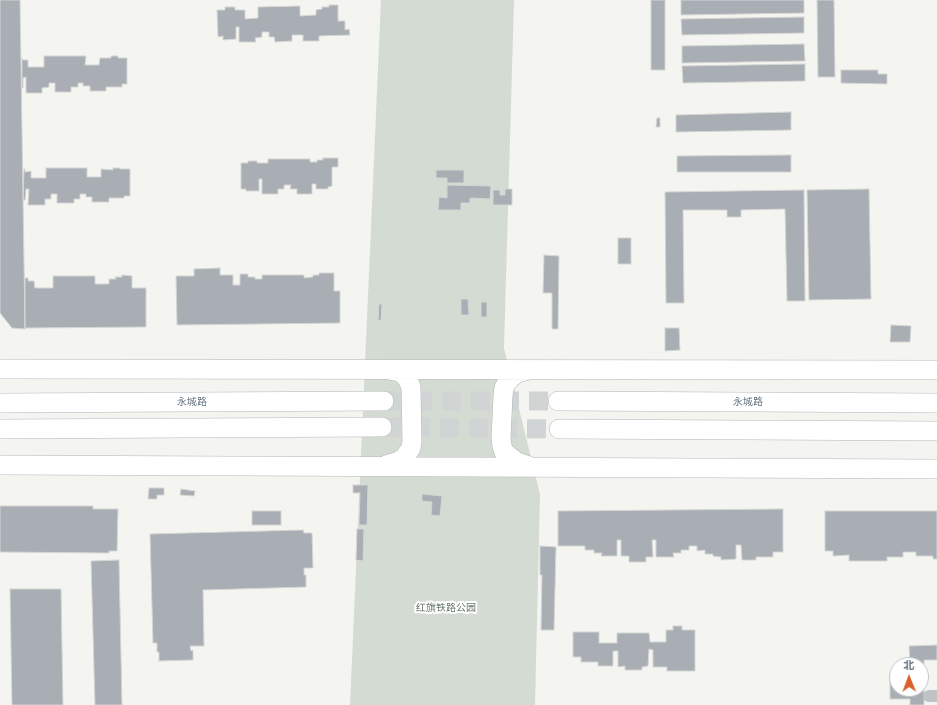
<!DOCTYPE html>
<html>
<head>
<meta charset="utf-8">
<style>
	body { margin:0 }
	#map { position:relative; width:937px; height:705px; overflow:hidden; background:#f4f4f0; font-family:Signika,"Noto Sans SC",sans-serif }
	canvas { display:block }
	.north { position:absolute; left:889px; top:657px; width:40px; height:40px; box-sizing:border-box; background:#fff; border:1px solid #c1c7cc; border-radius:50%; rotate:359deg; font-size:11px; font-weight:700; line-height:16px; text-align:center; color:#647280 }
	.north::after { content:''; display:block; margin:auto; width:14px; height:18px; background:#da612b; clip-path:polygon(50% 0,100% 100%,50% 72%,0 100%) }
</style>
</head>
<body>
<div id="map">
<canvas width="937" height="705"></canvas>
<div class="north">北</div>
</div>
<script>
const c = document.querySelector('canvas').getContext('2d');
c.lineJoin = 'round';
function fillPath(path, color) {
  c.fillStyle = color;
  c.fill(path, 'evenodd');
}
function poly(rows) {
  const path = new Path2D();
  for (const r of rows) {
    path.moveTo(r[0], r[1]);
    for (let i = 2; i < r.length; i += 2) path.lineTo(r[i], r[i + 1]);
  }
  return path;
}
function strokePath(path, color, width, dash) {
  c.strokeStyle = color;
  c.lineWidth = width;
  c.lineCap = dash ? 'butt' : 'round';
  c.setLineDash(dash || []);
  c.stroke(path);
}
function label(font, color, halo, rows, align = 'center') {
  c.font = font + ' Signika,"Noto Sans SC",sans-serif';
  c.lineWidth = 4;
  c.setLineDash([]);
  c.textBaseline = 'middle';
  c.strokeStyle = halo;
  c.fillStyle = color;
  for (const [text, x, y, turn = 0] of rows) {
    c.save();
    c.translate(x, y);
    c.rotate((+turn || 0) * Math.PI / 180);
    c.textAlign = isNaN(turn) ? turn : align;
    if (halo) c.strokeText(text, 0, 0);
    c.fillText(text, 0, 0);
    c.restore();
  }
}
fillPath(poly([
	[381,0,514,0,504,348,540,494,535,705,350,705]
]), '#d4dbd2');
const building = poly([
	[0,0,20,0,25,329,12,328,0,313,0,0],
	[651,0,665,0,665,70,651,70,651,0],
	[681,0,804,0,804,13,681,15,681,0],
	[817,0,834,0,835,77,818,77,817,0],
	[329,5,338,5,338,21,345,21,345,30,349,29,350,35,319,36,319,41,303,41,303,35,292,35,292,41,275,42,274,37,269,37,269,32,262,32,262,37,255,38,256,42,239,42,239,27,236,27,236,39,223,40,223,36,218,37,217,10,225,10,225,7,235,7,235,10,245,10,245,19,258,18,258,7,300,6,300,16,316,15,316,10,322,9,322,7,329,7,329,5],
	[804,17,804,33,682,35,681,19,804,17],
	[804,44,805,61,682,63,682,46,804,44],
	[44,56,86,56,85,65,99,65,100,58,111,58,111,56,118,56,118,58,127,58,127,84,122,84,122,87,106,87,106,91,90,91,90,86,83,86,83,83,78,83,78,87,71,87,71,92,55,92,55,83,49,83,49,87,42,88,42,93,26,93,26,77,23,78,23,88,22,88,22,58,23,60,28,60,28,67,44,67,44,56],
	[805,64,805,81,683,83,682,66,805,64],
	[841,70,878,70,878,74,887,74,887,84,841,83,841,70],
	[791,112,791,130,676,132,676,115,791,112],
	[657,118,660,118,660,127,656,127,657,118],
	[791,155,791,172,677,172,677,156,791,155],
	[323,158,338,158,338,167,332,167,332,186,328,187,328,189,316,189,316,184,312,184,312,194,297,194,297,189,290,189,291,185,284,185,284,189,278,189,278,194,262,194,262,179,259,179,259,191,246,191,246,189,241,189,241,163,248,163,248,161,257,161,257,163,268,163,268,159,310,159,310,162,317,162,317,160,323,160,323,158],
	[46,168,87,168,87,177,101,177,101,169,113,170,113,168,120,168,120,169,130,169,130,196,124,196,124,198,109,198,109,202,92,202,92,197,86,197,86,194,80,194,80,199,74,199,74,203,57,203,57,194,51,194,51,199,45,199,45,205,28,205,29,189,26,189,25,200,23,200,24,169,25,169,25,172,31,171,31,178,46,178,46,168],
	[436,170,464,170,464,183,447,183,447,178,436,178,436,170],
	[447,185,491,186,490,199,470,198,470,203,461,203,461,210,438,210,439,197,447,198,447,185],
	[505,189,512,189,512,205,493,205,493,190,500,190,500,195,505,195,505,189],
	[869,189,871,299,809,300,807,190,869,189],
	[804,190,805,301,787,301,785,209,741,210,741,217,727,217,727,210,683,210,684,303,666,303,665,192,804,190],
	[618,238,631,238,631,264,618,264,618,238],
	[544,255,559,256,558,329,552,329,552,293,543,293,544,255],
	[220,268,220,275,233,275,233,285,240,285,240,274,248,274,248,277,255,277,255,279,262,279,262,275,304,275,304,278,313,277,313,275,319,275,319,273,334,273,334,291,340,291,340,323,177,325,176,276,194,276,194,269,220,268],
	[122,275,132,276,132,288,146,288,146,327,25,328,25,278,28,278,28,281,34,281,35,288,53,288,53,276,95,276,95,284,109,284,109,279,116,279,115,277,122,277,122,275],
	[461,299,468,299,469,315,461,315,461,299],
	[481,302,487,302,487,317,481,317,481,302],
	[379,304,382,304,381,320,378,321,379,304],
	[891,325,911,326,910,342,890,342,891,325],
	[665,328,679,328,680,350,665,351,665,328],
	[353,485,368,485,367,525,359,525,360,493,353,493,353,485],
	[149,488,164,488,164,495,157,495,157,499,148,499,149,488],
	[181,489,195,491,194,496,180,495,181,489],
	[422,494,442,496,440,516,431,515,432,502,422,501,422,494],
	[0,506,93,506,93,509,118,509,117,551,109,551,109,553,0,552,0,506],
	[783,509,783,552,773,552,773,557,756,557,756,560,742,560,741,545,736,545,736,559,721,560,721,557,713,556,713,554,705,554,705,550,697,551,697,546,689,546,689,550,681,550,681,553,673,553,674,557,656,557,656,540,652,540,653,557,646,557,646,562,629,562,629,556,621,556,621,540,617,540,617,556,601,556,602,553,594,553,594,550,585,550,585,546,558,546,558,511,783,509],
	[252,511,281,511,281,525,252,525,252,511],
	[825,511,937,511,937,559,933,559,933,556,916,556,916,552,903,552,903,557,887,557,887,561,849,561,849,555,833,556,833,551,825,551,825,511],
	[357,529,364,529,363,561,356,560,357,529],
	[303,530,304,533,312,533,313,568,304,568,304,575,306,575,306,587,203,590,204,646,190,646,191,651,193,650,193,660,159,661,159,652,157,652,157,643,153,643,150,534,303,530],
	[540,546,556,547,554,630,541,630,542,575,540,575,540,546],
	[119,560,122,705,95,705,91,561,119,560],
	[10,589,61,589,63,705,12,705,10,589],
	[673,626,682,626,682,630,695,630,695,671,667,671,667,667,653,667,653,650,649,649,648,666,642,667,642,670,625,670,625,666,618,667,618,651,613,651,613,666,598,666,598,662,581,662,581,657,573,657,573,632,599,632,599,643,617,643,617,633,649,633,650,642,666,642,666,630,673,630,673,626],
	[937,645,937,660,924,660,924,705,910,705,910,699,890,699,890,676,897,676,897,689,921,689,921,665,910,665,909,646,937,645]
]);
fillPath(building, '#a8aeb4');
strokePath(building, '#d5d5d3', 1);
strokePath(poly([
	[384,401,558,401],
	[382,427,559,429]
]), '#d0d4d4', 19, [19, 10]);
const primary = poly([
	[0,369,937,370],
	[529,370,517,373,511,378,507,382,504,388,503,396,501,438,502,446,504,452,509,456,517,462,529,466],
	[558,401,937,403],
	[0,403,384,401],
	[0,429,382,427],
	[559,429,937,431],
	[0,465,937,469],
	[386,465,399,461,404,458,411,448,412,441,411,387,408,380,405,376,400,372,389,370]
]);
strokePath(primary, '#b2b6ba', 20);
strokePath(poly([
	[929,696,937,696]
]), '#bfc3c6', 12);
strokePath(primary, '#fff', 19);
label('10px', '#647280', '#fff', [
	["永城路",192,402],
	["永城路",748,402]
]);
label('10px', '#657763', '#fff', [
	["红旗铁路公园",446,608]
]);
</script>
</body>
</html>
